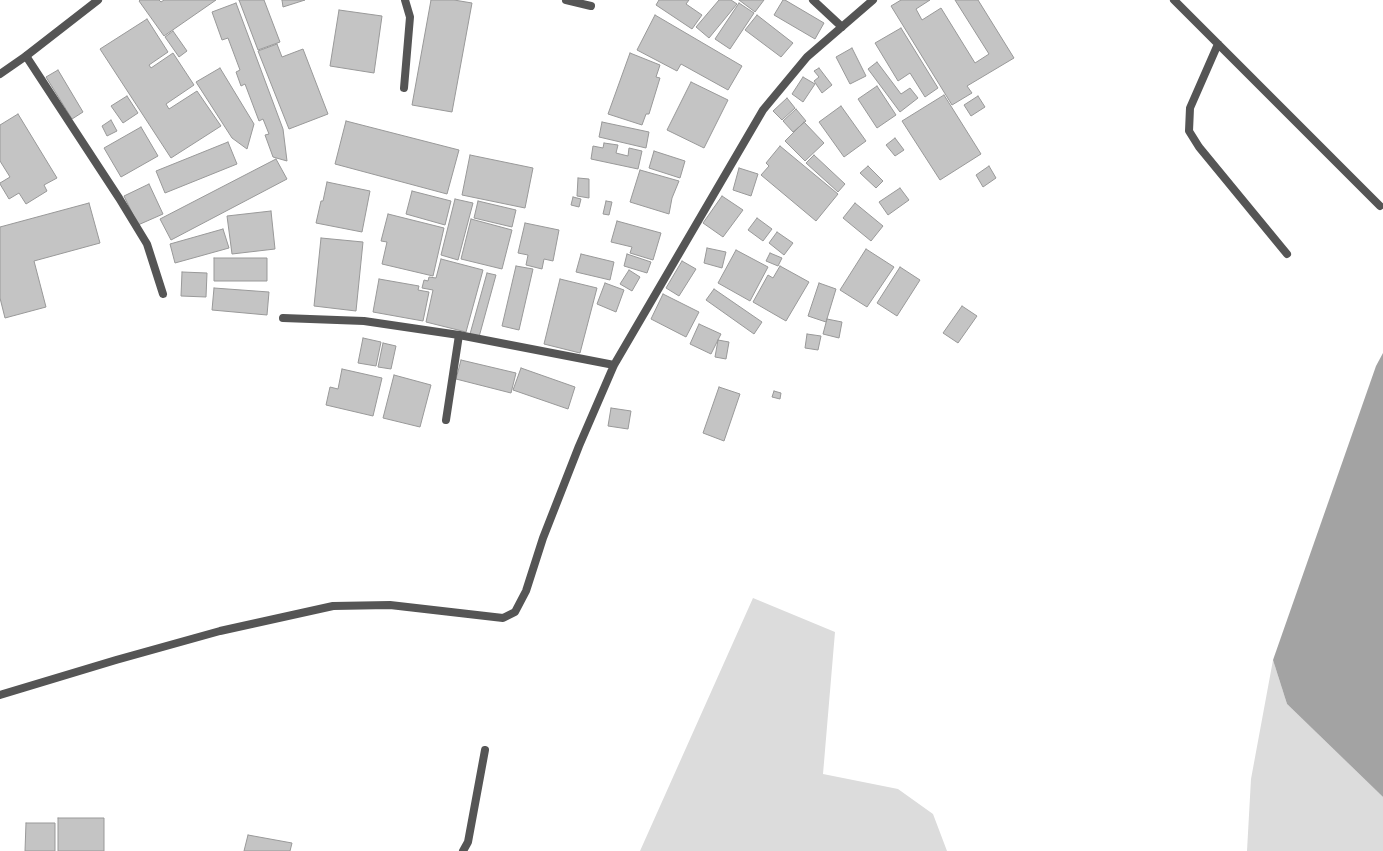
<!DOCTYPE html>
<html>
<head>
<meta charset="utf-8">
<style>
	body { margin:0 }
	canvas { display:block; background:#fff }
</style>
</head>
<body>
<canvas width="1383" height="851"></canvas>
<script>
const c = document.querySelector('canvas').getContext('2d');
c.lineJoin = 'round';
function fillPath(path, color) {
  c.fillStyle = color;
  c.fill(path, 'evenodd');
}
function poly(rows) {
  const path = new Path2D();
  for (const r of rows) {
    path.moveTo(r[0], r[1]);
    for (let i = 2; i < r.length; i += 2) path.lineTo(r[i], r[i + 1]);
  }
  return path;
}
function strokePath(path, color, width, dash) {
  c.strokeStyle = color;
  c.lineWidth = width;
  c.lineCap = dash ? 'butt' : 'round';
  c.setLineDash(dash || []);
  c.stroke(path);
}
fillPath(poly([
	[753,598,835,632,823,774,898,789,933,814,947,851,640,851],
	[1273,660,1287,704,1383,797,1383,851,1247,851,1251,779]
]), '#dcdcdc');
fillPath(poly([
	[1383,353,1383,797,1287,704,1273,660,1376,366]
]), '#a3a3a3');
const building = poly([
	[140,0,159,0,161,2,164,0,216,0,164,36,139,1,140,0],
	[239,0,264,0,280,42,258,50,239,0],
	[282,0,305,0,283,7,282,0],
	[431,0,454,0,472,3,452,112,412,105,431,0],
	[659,0,689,0,686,4,702,15,692,29,656,5,659,0],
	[719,0,731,0,737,4,709,38,696,27,719,0],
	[739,0,764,0,755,12,739,0],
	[783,0,785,0,824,23,815,39,774,15,783,0],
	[901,0,930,0,916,9,922,20,941,8,975,63,989,54,955,0,978,0,1014,58,967,86,972,93,952,105,891,6,901,0],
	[236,3,283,129,287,161,273,157,265,135,269,134,263,119,259,121,245,84,241,86,236,72,240,70,228,38,222,40,212,12,236,3],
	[739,3,754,13,730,49,715,39,739,3],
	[339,10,382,16,374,73,330,66,339,10],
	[655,15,742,66,728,90,681,64,677,71,637,50,655,15],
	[757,15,793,43,781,57,745,30,757,15],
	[147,19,168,52,149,65,151,68,173,53,194,85,166,104,169,109,197,91,221,126,171,158,100,49,147,19],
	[901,28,938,88,925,97,910,73,898,81,875,43,901,28],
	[173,31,187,51,179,57,165,37,173,31],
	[277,44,282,57,303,49,328,114,289,129,258,51,277,44],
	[852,48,866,76,850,84,836,57,852,48],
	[630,53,660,65,656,77,660,78,649,114,646,114,642,125,608,114,630,53],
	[877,62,901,94,910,88,918,98,900,112,868,69,877,62],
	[220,68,254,124,247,149,232,138,196,82,220,68],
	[819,68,832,85,822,93,814,81,819,77,814,71,819,68],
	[58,70,83,112,72,119,46,77,58,70],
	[803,77,815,84,803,102,792,94,803,77],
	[691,82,728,100,704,148,667,130,691,82],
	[877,86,896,115,877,128,858,99,877,86],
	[944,95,981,154,940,180,902,121,944,95],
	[127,96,138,113,123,123,111,106,127,96],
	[978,96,985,107,971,116,964,105,978,96],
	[787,98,795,108,782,120,773,111,787,98],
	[841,106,866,141,844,157,819,122,841,106],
	[796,109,806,121,793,132,783,121,796,109],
	[18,114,57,178,44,185,47,191,26,204,19,193,9,199,0,184,0,183,10,177,0,161,0,125,18,114],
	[111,120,117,131,107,136,102,126,111,120],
	[346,121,459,150,447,194,335,164,346,121],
	[602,122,649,132,646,148,599,137,602,122],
	[804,122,824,143,805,161,785,141,804,122],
	[141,127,158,156,121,177,104,148,141,127],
	[895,138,904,150,895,156,886,145,895,138],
	[228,142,237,164,165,193,156,171,228,142],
	[604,143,618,145,616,153,628,156,629,148,642,151,638,169,591,159,593,146,603,148,604,143],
	[780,146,838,194,816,221,761,175,769,166,766,163,780,146],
	[654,151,685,161,680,178,649,168,654,151],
	[470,155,533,168,525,208,462,195,470,155],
	[814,155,845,184,838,192,806,163,814,155],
	[276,159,287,179,171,240,160,219,276,159],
	[868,166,883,181,876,188,860,173,868,166],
	[989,166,996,178,983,187,976,175,989,166],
	[739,168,758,174,751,196,733,190,739,168],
	[640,170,679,181,672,198,669,214,630,202,640,170],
	[578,178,589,179,589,198,577,196,578,178],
	[327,182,370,191,362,232,316,223,321,201,323,201,327,182],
	[149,184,163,214,138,225,124,196,149,184],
	[900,188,909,200,888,215,879,202,900,188],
	[412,191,451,201,445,225,406,214,412,191],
	[722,196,743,210,723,237,703,223,722,196],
	[573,197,581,199,579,207,571,205,573,197],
	[455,199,473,203,458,260,441,255,455,199],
	[478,201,516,210,512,227,474,218,478,201],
	[606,201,612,202,609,215,603,214,606,201],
	[89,203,100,243,34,261,46,307,5,318,0,298,0,227,89,203],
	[855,203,883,226,871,241,843,218,855,203],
	[271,211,275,249,232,254,227,216,271,211],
	[388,214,444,228,433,276,382,264,387,242,381,241,388,214],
	[757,218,772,229,763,241,748,230,757,218],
	[471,219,512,230,502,269,461,259,471,219],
	[617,221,661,233,653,260,630,253,632,247,611,242,617,221],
	[525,223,559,230,553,261,544,259,542,269,526,265,528,255,518,253,525,223],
	[223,229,229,248,175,263,170,244,223,229],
	[777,232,793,243,784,255,769,243,777,232],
	[321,238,363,242,356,311,314,306,321,238],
	[707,248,726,252,722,268,704,263,707,248],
	[866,249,894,267,867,307,840,290,866,249],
	[736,250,768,267,750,301,718,283,736,250],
	[770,253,782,258,778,266,766,261,770,253],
	[581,254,614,262,610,280,576,272,581,254],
	[627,254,651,262,647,273,624,266,627,254],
	[214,258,267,258,267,281,214,281,214,258],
	[441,259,483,270,466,332,426,322,433,290,422,288,424,280,428,281,429,277,436,278,441,259],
	[682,261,696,269,679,296,666,288,682,261],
	[516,266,533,269,519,330,502,326,516,266],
	[780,266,809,282,786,321,753,302,768,275,773,278,780,266],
	[900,267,920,280,897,316,877,303,900,267],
	[629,270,640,277,632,291,620,284,629,270],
	[182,272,207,273,206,297,181,296,182,272],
	[487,273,496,275,479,337,470,334,487,273],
	[379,279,419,286,418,290,429,292,423,321,373,312,379,279],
	[560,279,597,288,580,353,544,344,560,279],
	[605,283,624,290,616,312,597,304,605,283],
	[819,283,836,289,826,322,808,316,819,283],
	[214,288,269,292,267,315,212,310,214,288],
	[714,289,762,322,754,334,706,300,714,289],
	[663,294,699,312,686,337,651,319,663,294],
	[962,306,977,316,958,343,943,333,962,306],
	[827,319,842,322,839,338,823,334,827,319],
	[699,324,721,334,711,354,690,344,699,324],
	[807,334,821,336,818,350,805,348,807,334],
	[363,338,381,342,376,366,358,363,363,338],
	[718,340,729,342,726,359,715,357,718,340],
	[383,343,396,346,391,369,378,367,383,343],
	[461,360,516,373,511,393,456,379,461,360],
	[521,368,575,387,568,409,513,390,521,368],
	[342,369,382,378,373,416,326,405,330,387,338,389,342,369],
	[394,375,431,385,420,427,383,418,394,375],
	[719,387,740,394,724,441,703,433,719,387],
	[774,391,781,393,780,399,772,397,774,391],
	[611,408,631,411,628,429,608,426,611,408],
	[58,818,104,818,104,851,58,851,58,818],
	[26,823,55,823,55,851,25,851,26,823],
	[248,835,292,843,290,851,244,851,248,835]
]);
fillPath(building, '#c4c4c4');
strokePath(building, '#999', 1);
strokePath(poly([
	[566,0,591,6],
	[1174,0,1380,206],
	[1218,44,1190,108,1189,131,1199,147,1287,254],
	[26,56,119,198,147,244,163,294],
	[404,88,410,17,405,0],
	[446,420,459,335]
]), '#555', 8);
strokePath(poly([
	[813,0,842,27],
	[0,74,26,56,98,0],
	[283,318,364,321,459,335,614,365],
	[0,695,116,660,220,631,333,606,390,605,503,618,515,612,526,591,543,538,579,446,614,365,763,110,807,57,873,0],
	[463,851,468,842,485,750]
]), '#555', 8);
</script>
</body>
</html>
